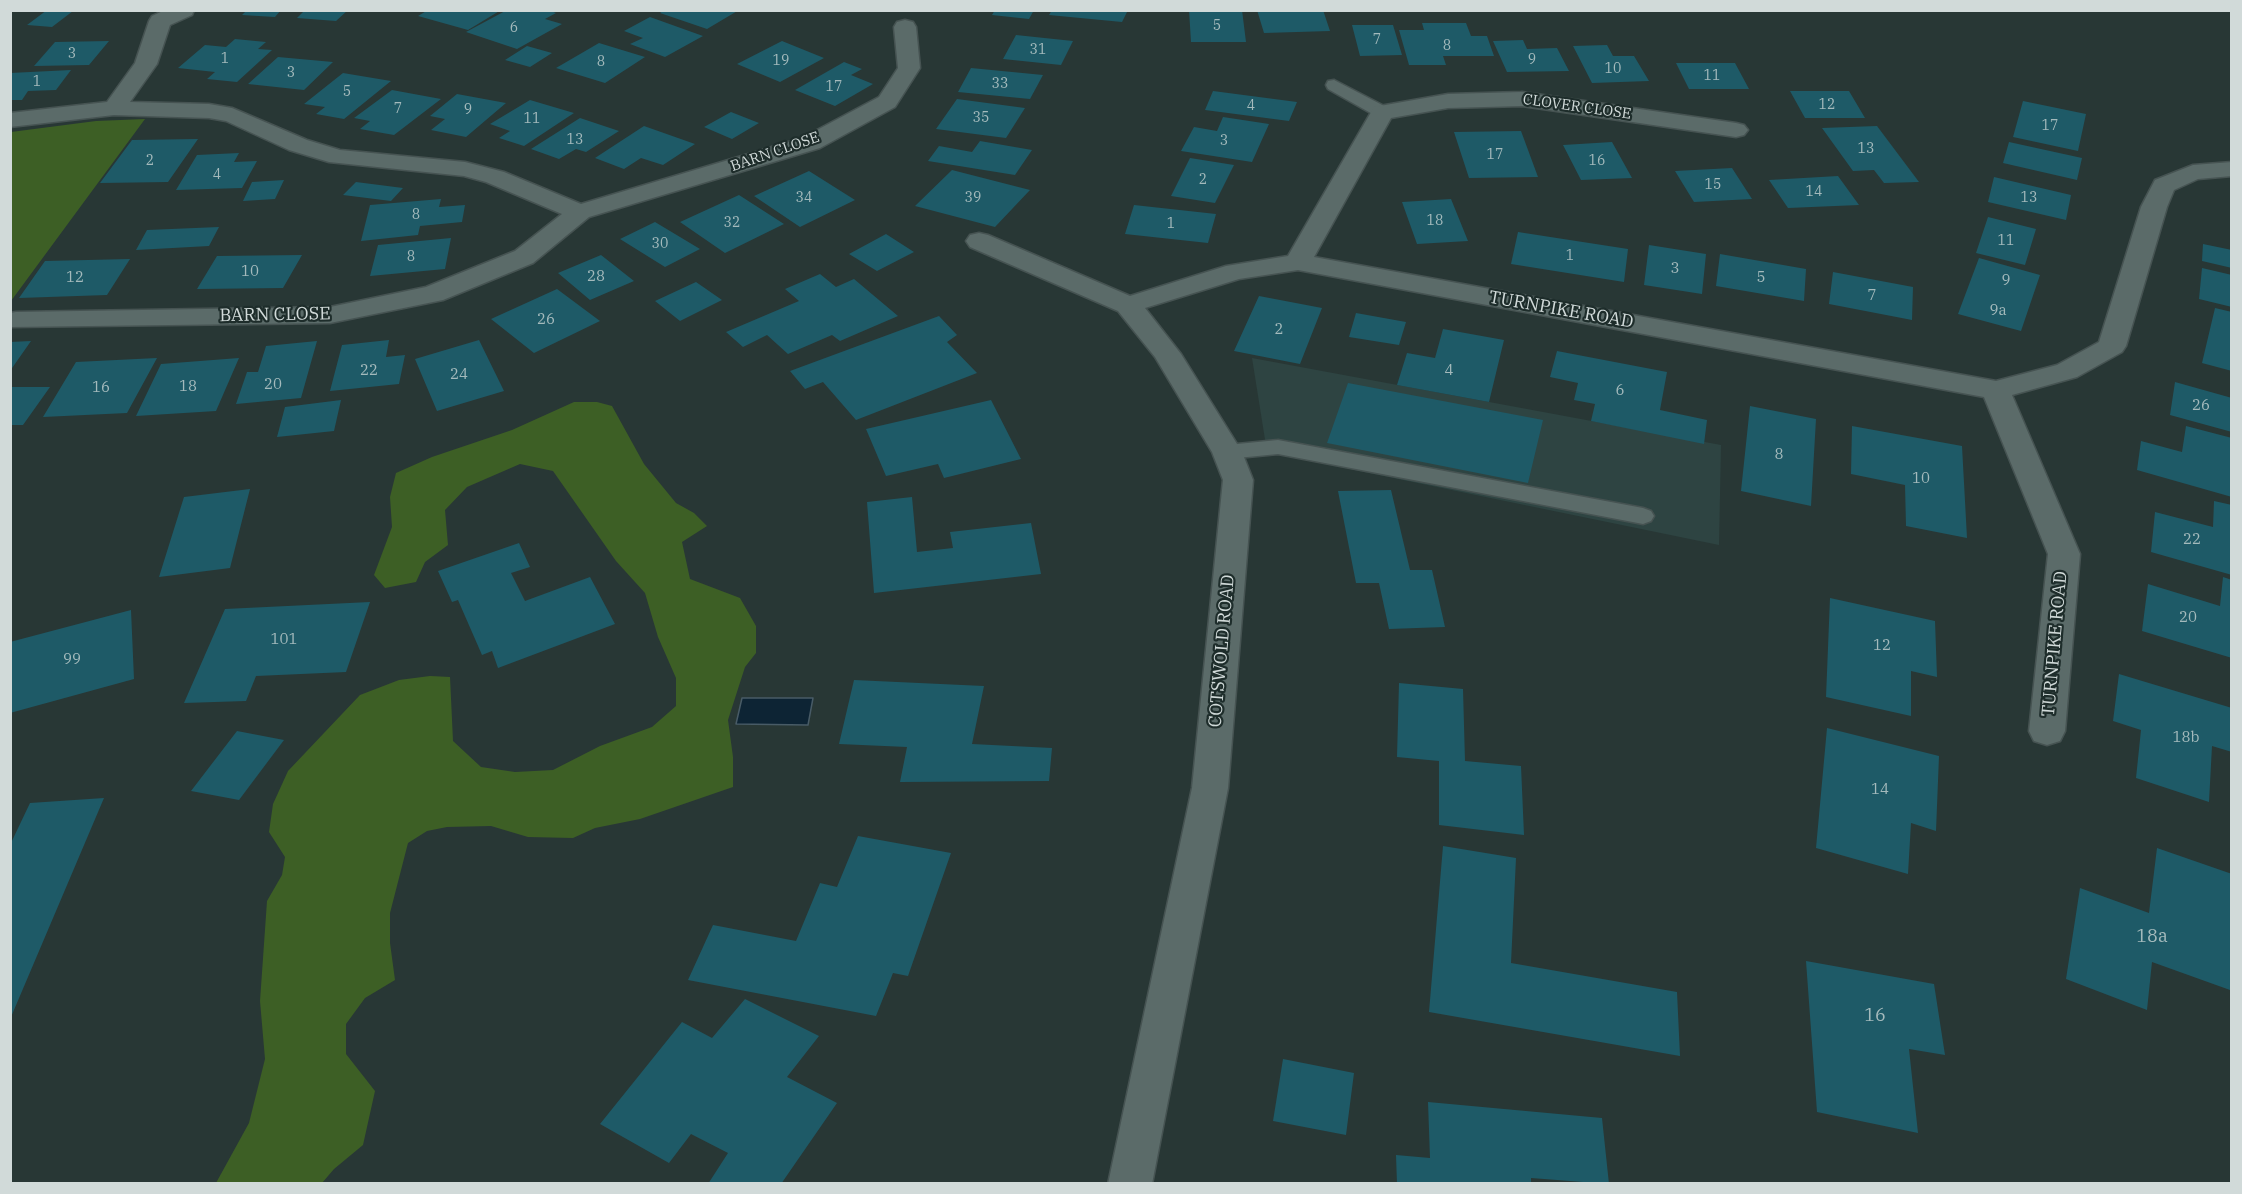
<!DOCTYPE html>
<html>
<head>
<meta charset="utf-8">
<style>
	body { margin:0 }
	#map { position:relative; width:2242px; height:1194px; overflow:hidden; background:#283735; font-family:"IBM Plex Serif",serif }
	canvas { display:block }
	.frame { position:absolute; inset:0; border:12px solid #d1dad9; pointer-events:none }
</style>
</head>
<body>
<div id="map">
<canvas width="2242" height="1194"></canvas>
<div class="frame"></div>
</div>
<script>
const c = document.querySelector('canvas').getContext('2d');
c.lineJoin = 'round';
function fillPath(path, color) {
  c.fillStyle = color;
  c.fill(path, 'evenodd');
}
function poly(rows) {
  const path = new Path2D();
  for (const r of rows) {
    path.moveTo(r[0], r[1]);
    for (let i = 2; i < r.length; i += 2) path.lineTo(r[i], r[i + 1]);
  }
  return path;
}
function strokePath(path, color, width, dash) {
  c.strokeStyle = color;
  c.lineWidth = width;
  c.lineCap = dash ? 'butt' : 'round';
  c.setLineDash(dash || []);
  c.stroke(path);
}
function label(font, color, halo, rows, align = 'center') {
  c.font = font + ' "IBM Plex Serif",serif';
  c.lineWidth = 4.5;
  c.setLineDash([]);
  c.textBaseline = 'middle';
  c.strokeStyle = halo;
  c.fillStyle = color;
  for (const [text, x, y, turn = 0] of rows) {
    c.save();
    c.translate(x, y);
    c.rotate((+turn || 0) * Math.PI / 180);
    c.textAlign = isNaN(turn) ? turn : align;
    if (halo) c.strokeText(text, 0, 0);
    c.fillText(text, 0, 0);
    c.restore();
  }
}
fillPath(poly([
	[1252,358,1721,445,1719,545,1267,452]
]), '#2e4442');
fillPath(poly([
	[145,119,11,301,11,132,96,121],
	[574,402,597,402,612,406,644,464,676,503,694,513,707,526,682,542,690,579,740,598,756,626,756,653,745,667,728,720,733,757,733,787,640,819,595,828,573,838,528,837,491,826,447,827,427,831,408,843,390,913,390,943,395,980,365,998,346,1024,346,1054,375,1091,363,1145,334,1169,322,1183,216,1183,249,1123,265,1059,260,1001,267,901,282,875,285,857,269,832,273,804,288,771,360,695,399,680,430,676,450,677,453,741,481,767,515,772,553,770,600,746,652,727,676,706,676,678,658,637,645,593,616,561,553,471,520,464,467,487,445,510,448,545,425,562,416,582,385,588,374,575,392,527,390,497,396,473,432,457,512,430]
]), '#3d5f25');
const water = poly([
	[742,698,813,698,808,725,736,724,742,698]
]);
fillPath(water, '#0d2434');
strokePath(water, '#485b66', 1.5);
fillPath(poly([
	[47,10,63,10,73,11,52,27,27,25],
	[247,10,281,10,275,17,242,15],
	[305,10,348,10,336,21,297,18],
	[428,10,501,10,468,30,418,16],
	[507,10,548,10,556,13,545,19,562,24,517,49,466,32],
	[664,10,739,10,707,29,660,13],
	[995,10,1034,10,1029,19,992,15],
	[1052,10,1128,10,1122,22,1049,15],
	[1189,10,1242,10,1246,42,1191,42],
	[1257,10,1323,10,1330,31,1264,33],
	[650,17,703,36,665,57,630,44,643,38,624,31],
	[1422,23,1466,23,1471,36,1487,36,1494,56,1443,56,1446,65,1409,65,1399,30,1424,30],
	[1352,25,1393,25,1402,55,1360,56],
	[1016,35,1073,41,1061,65,1003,59],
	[235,39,266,42,258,49,272,50,237,82,207,79,215,72,178,68,205,45,226,47],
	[1523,40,1527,49,1557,48,1569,71,1507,72,1493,41],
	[109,41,89,65,34,66,55,42],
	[782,41,824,58,780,82,737,64],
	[599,43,645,57,605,83,556,68],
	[1607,45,1613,56,1634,56,1649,81,1592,83,1573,46],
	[527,46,552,53,530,67,505,60],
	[278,57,333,62,304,90,248,84],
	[844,62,862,69,851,75,873,84,835,106,795,90],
	[1676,63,1735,63,1749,89,1689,89],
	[971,68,1043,75,1030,99,958,92],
	[71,70,56,90,28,91,22,100,10,100,10,73],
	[343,73,391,81,344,119,316,114,325,107,304,104],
	[392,90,441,99,394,135,360,129,370,121,354,118],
	[1213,91,1297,102,1289,121,1205,110],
	[1790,91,1849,91,1865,118,1805,118],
	[457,94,506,103,466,137,431,130,445,119,430,116],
	[957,99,1025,108,1006,138,936,129],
	[530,100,574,113,524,146,499,138,510,131,490,124],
	[2023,101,2086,114,2078,151,2013,137],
	[731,112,759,123,732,139,704,127],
	[1223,117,1269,124,1252,162,1181,151,1194,127,1217,131],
	[580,118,619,131,586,152,576,149,559,159,531,149],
	[644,126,695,144,663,165,641,158,624,169,595,158],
	[1877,126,1919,182,1884,183,1874,170,1853,171,1822,128],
	[1521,131,1538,177,1469,178,1454,132],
	[198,139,168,182,100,183,132,140],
	[980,141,1032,150,1015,175,928,161,939,146,972,152],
	[1612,142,1632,178,1581,180,1563,145],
	[2009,142,2082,158,2077,180,2003,163],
	[239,153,234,162,257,161,242,188,176,190,197,155],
	[1190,158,1234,165,1215,203,1171,196],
	[1732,168,1752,199,1694,202,1675,171],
	[952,170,1030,190,995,227,915,206],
	[809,171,855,200,800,227,754,196],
	[1838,176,1859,205,1788,208,1769,180],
	[1994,177,2071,195,2066,220,1988,202],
	[284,180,275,199,243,201,252,182],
	[356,182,403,188,391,201,343,195],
	[739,195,784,224,725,253,680,222],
	[441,199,439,207,465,205,462,222,420,226,418,235,361,241,370,205],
	[1451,199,1468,241,1417,244,1402,202],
	[1134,205,1216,214,1208,243,1125,234],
	[1988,217,2036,229,2025,265,1976,253],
	[655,222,700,249,665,267,620,239],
	[219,227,209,246,136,250,147,230],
	[1518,232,1628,249,1624,282,1511,264],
	[886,234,914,252,877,271,849,254],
	[451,238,445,269,370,276,378,245],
	[2203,244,2232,250,2232,268,2202,261],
	[1649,245,1706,254,1702,294,1644,285],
	[1720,254,1806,269,1804,301,1716,286],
	[302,255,283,288,197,289,217,256],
	[601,255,634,281,590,300,558,273],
	[1979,258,2040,275,2021,331,1958,314],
	[130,259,107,295,19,298,45,261],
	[2202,268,2232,275,2232,307,2199,299],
	[1833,272,1913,287,1912,320,1829,304],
	[820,274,836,287,854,279,898,316,840,341,832,335,788,354,767,335,743,347,726,332,799,301,785,289],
	[696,282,722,300,680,321,655,301],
	[557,289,600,321,534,353,491,319],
	[1259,296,1322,308,1300,364,1234,351],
	[2215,308,2232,312,2232,371,2202,363],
	[1356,313,1406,322,1399,345,1349,337],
	[939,316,957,335,947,342,977,373,856,420,823,382,805,389,790,371],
	[1443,329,1504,340,1489,402,1397,385,1407,353,1435,358],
	[389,340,386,357,405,355,399,384,330,391,342,345],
	[479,340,504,391,437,411,415,359],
	[31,341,10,371,10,342],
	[317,341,301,398,236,404,247,372,258,372,266,346],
	[1557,351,1667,372,1660,410,1707,420,1704,444,1591,421,1595,404,1574,400,1578,383,1550,377],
	[157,358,127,413,43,417,76,362],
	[239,358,216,411,136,416,161,364],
	[2175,382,2232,398,2232,432,2170,415],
	[1348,383,1543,420,1528,483,1327,443],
	[10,387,50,387,23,425,10,425],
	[341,400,334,431,277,437,285,407],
	[991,400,1021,459,944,478,938,464,886,476,866,429],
	[1750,406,1816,419,1811,506,1741,491],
	[1852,426,1962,446,1967,538,1906,526,1905,485,1851,474],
	[2186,426,2232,438,2232,497,2137,470,2141,441,2182,452],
	[250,489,230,568,159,577,184,497],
	[1391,490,1410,570,1432,570,1445,627,1389,629,1379,583,1356,583,1338,491],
	[912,497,917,552,953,548,950,532,1031,523,1041,574,874,593,867,502],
	[2214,501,2232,505,2232,575,2151,552,2155,512,2213,527],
	[519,543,530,567,511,573,525,601,590,577,615,624,498,668,492,651,482,655,458,600,452,602,438,571],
	[2223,577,2232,580,2232,658,2142,631,2148,584,2220,606],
	[1830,598,1935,621,1937,677,1911,671,1911,716,1826,697],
	[370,602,346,672,256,676,246,701,184,703,225,609],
	[131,610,134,679,10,713,10,642],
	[2119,674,2232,708,2232,752,2212,746,2209,802,2136,778,2141,730,2113,721],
	[854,680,984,686,972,744,1052,748,1049,781,900,782,907,747,839,744],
	[1399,683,1463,689,1465,761,1521,766,1524,835,1439,825,1439,761,1397,757],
	[1827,728,1939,756,1936,831,1911,823,1908,874,1816,848],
	[237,731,284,740,239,800,191,791],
	[104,798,11,1017,10,1017,10,845,30,803],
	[858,836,951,853,908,976,893,973,876,1016,688,980,713,925,796,941,820,883,837,887],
	[1443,846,1516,858,1511,963,1677,992,1680,1056,1429,1012],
	[2157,848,2232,874,2232,966,2230,990,2152,962,2147,1010,2066,979,2080,888,2149,913],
	[1806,961,1934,984,1945,1055,1909,1049,1918,1133,1817,1112],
	[745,999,819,1036,787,1077,837,1103,781,1184,708,1184,728,1153,691,1134,669,1163,600,1124,682,1022,712,1038],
	[1283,1059,1354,1073,1346,1135,1273,1121],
	[1428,1102,1602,1118,1609,1184,1531,1178,1531,1184,1397,1184,1396,1155,1430,1158]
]), '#1e5a67');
const service = poly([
	[1334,80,1388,108,1391,112,1388,116,1382,117,1376,116,1328,89,1326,85,1328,81,1334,80],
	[1278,440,1643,508,1651,511,1654,516,1651,521,1643,524,1278,454,1227,459,1219,457,1216,452,1219,447,1227,445,1278,440]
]);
const minor = poly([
	[165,10,194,10,192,15,170,25,157,64,130,102,209,104,232,108,307,140,340,150,465,162,504,172,581,204,802,138,879,97,898,68,894,27,897,22,905,20,913,22,916,27,920,68,895,107,820,148,589,217,533,263,443,300,330,323,10,327,10,313,16,312,330,307,426,287,515,251,562,214,486,182,464,176,329,162,289,150,226,121,209,118,114,115,10,127,10,113,107,102,135,63,149,21,152,16,165,10],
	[1522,92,1736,123,1744,125,1748,130,1744,135,1736,137,1522,106,1448,108,1391,118,1314,257,1996,381,2057,365,2099,342,2141,207,2155,180,2193,165,2232,162,2232,176,2198,179,2174,190,2167,207,2126,346,2122,352,2077,377,2012,395,2080,554,2065,731,2060,741,2047,745,2034,741,2029,731,2048,554,1984,397,1298,270,1239,279,1145,308,1181,354,1242,452,1253,480,1228,788,1152,1184,1108,1184,1192,788,1223,480,1212,452,1155,357,1118,311,970,247,966,241,970,235,979,233,988,235,1130,296,1226,266,1288,256,1374,107,1448,94,1522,92]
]);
strokePath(service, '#465352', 3);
strokePath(minor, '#465352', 3);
fillPath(service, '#5b6b69');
fillPath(minor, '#5b6b69');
label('14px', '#a4babc', null, [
	["5",1217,26],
	["6",514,28],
	["7",1377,40],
	["8",1447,46],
	["31",1038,50],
	["3",72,54],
	["1",225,59],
	["9",1532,60],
	["19",781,61],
	["8",601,62],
	["10",1613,69],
	["3",291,73],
	["11",1712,76],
	["1",37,82],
	["33",1000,84],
	["17",834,87],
	["5",347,92],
	["12",1827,105],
	["4",1251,106],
	["7",398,109],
	["9",468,110],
	["35",981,118],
	["11",532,119],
	["17",2050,126],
	["13",575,140],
	["3",1224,141],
	["13",1866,149],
	["17",1495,155],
	["2",150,161],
	["16",1597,161],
	["4",217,175],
	["2",1203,180],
	["15",1713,185],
	["14",1814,192],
	["34",804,198],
	["39",973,198],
	["13",2029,198],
	["8",416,215],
	["18",1435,221],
	["32",732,223],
	["1",1171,224],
	["11",2006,241],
	["30",660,244],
	["1",1570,256],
	["8",411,257]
]);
label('15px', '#d1dad9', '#1e2d2b', [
	["CLOVER CLOSE",1577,107,8],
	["BARN CLOSE",775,152,-19]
]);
label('15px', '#a4babc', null, [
	["3",1675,269],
	["10",250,272],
	["28",596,277],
	["12",75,278],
	["5",1761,278],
	["9",2006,281],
	["7",1872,296],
	["9a",1998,311],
	["26",546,320],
	["2",1279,330],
	["22",369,371],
	["4",1449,371],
	["24",459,375],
	["20",273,385],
	["18",188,387],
	["16",101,388],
	["6",1620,391],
	["26",2201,406],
	["8",1779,455],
	["10",1921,479],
	["22",2192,540],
	["20",2188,618],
	["101",284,640],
	["12",1882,646],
	["99",72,660],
	["18b",2186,738],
	["14",1880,790]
]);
label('18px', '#d1dad9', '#1e2d2b', [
	["TURNPIKE ROAD",1561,310,10],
	["BARN CLOSE",275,315,-1],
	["TURNPIKE ROAD",2055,644,-85],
	["COTSWOLD ROAD",1222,651,-85]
]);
label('18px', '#a4babc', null, [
	["18a",2152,937],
	["16",1875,1016]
]);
</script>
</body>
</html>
